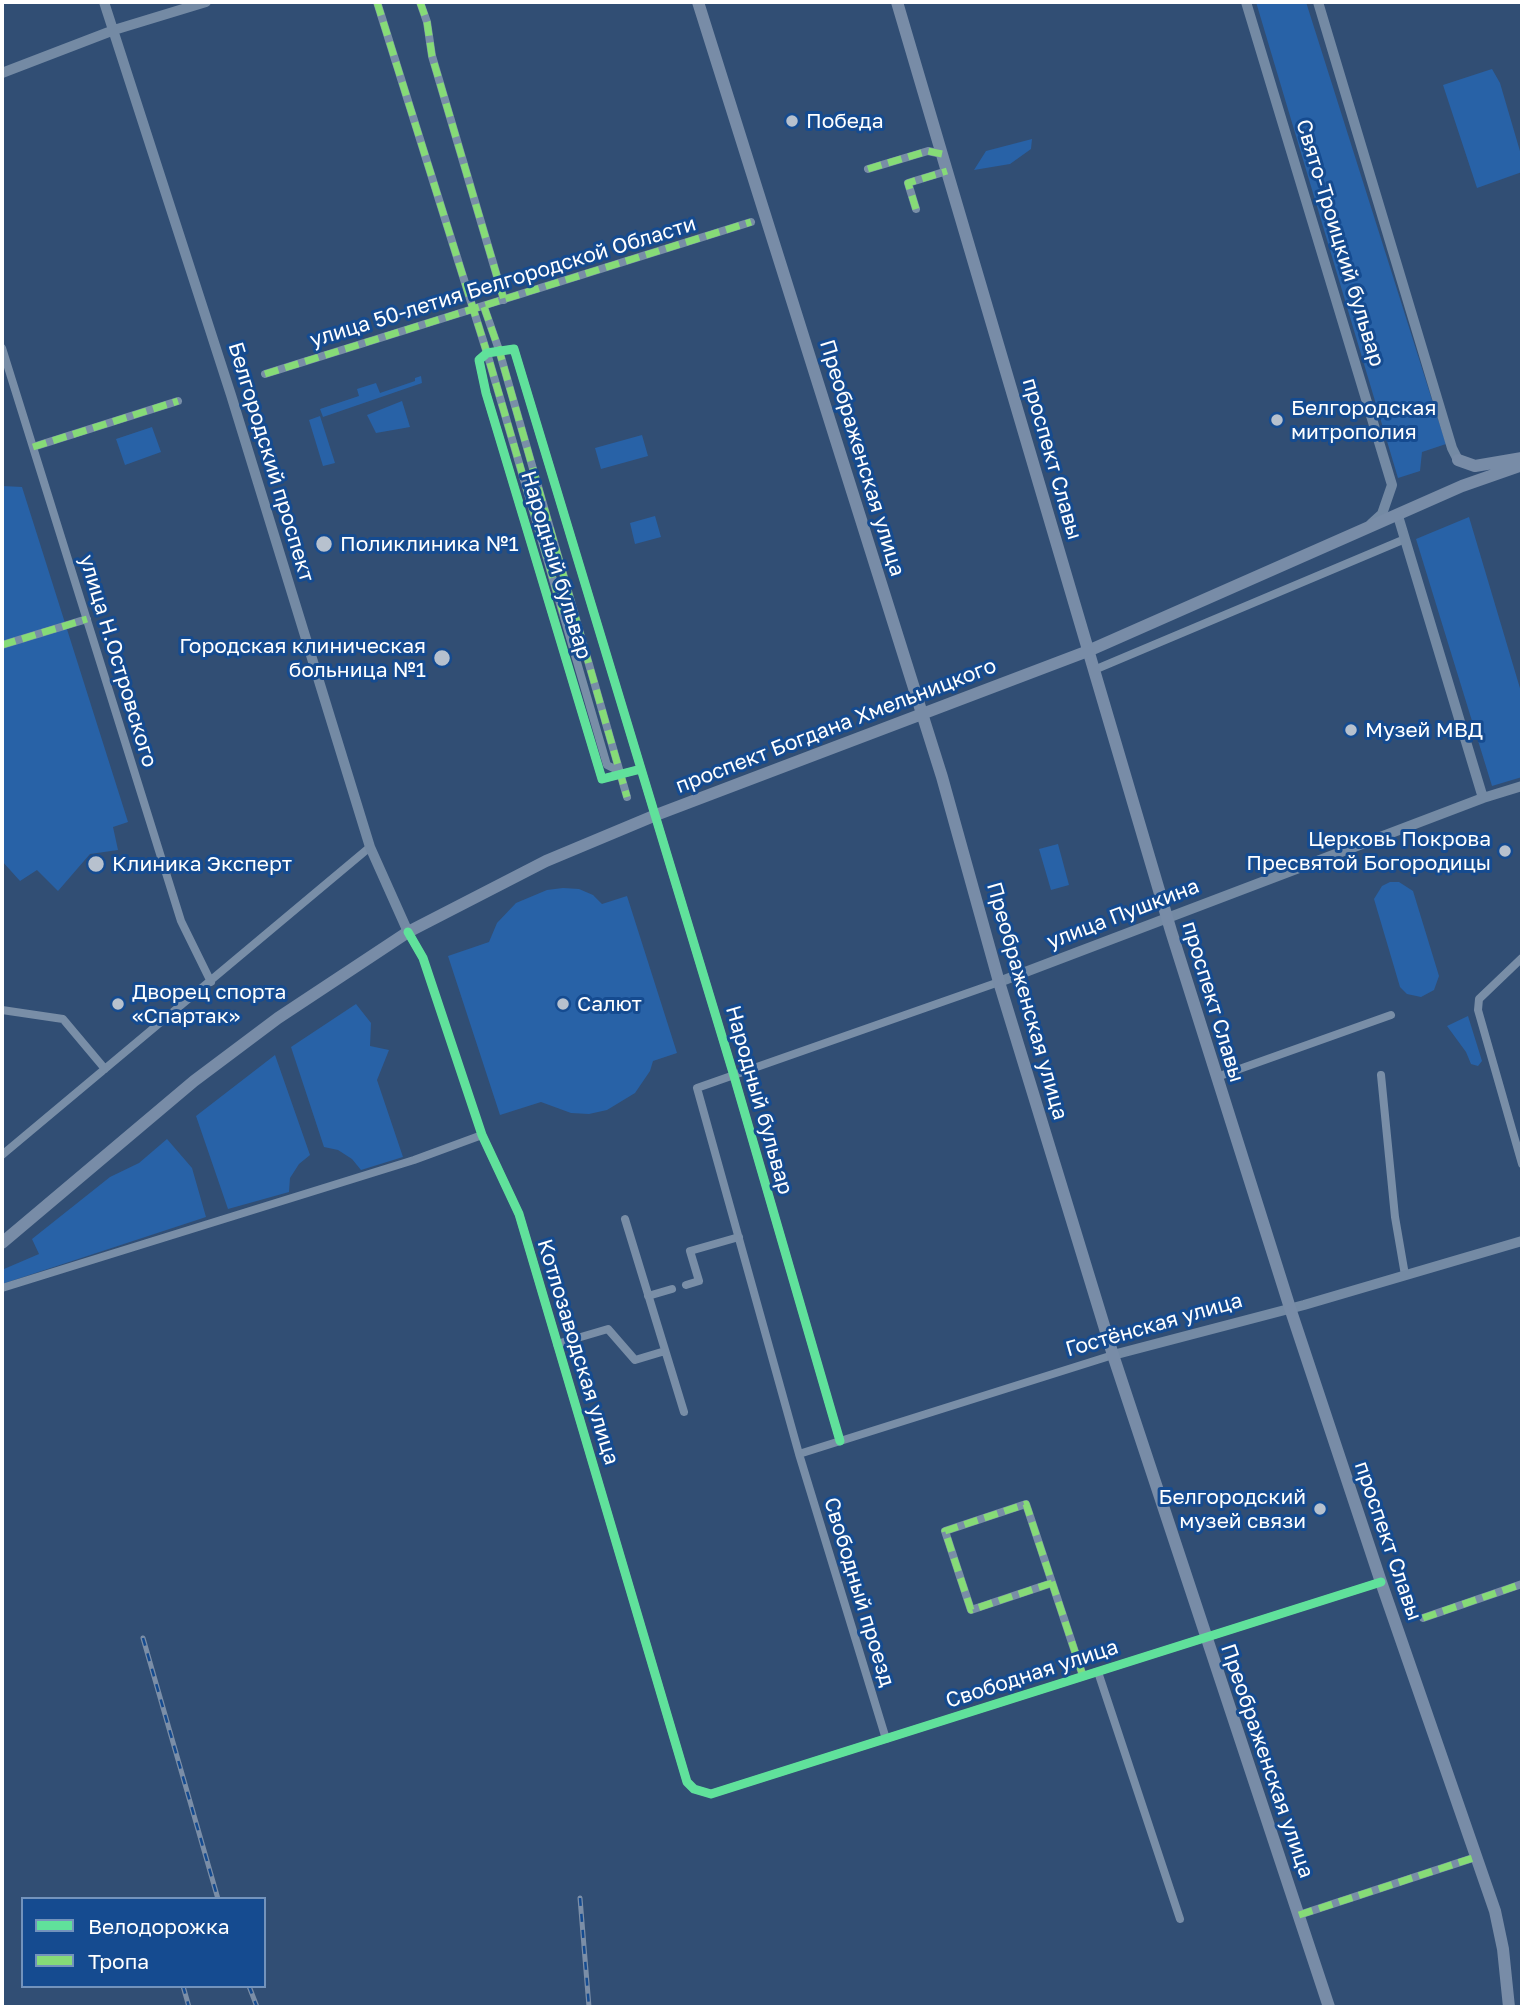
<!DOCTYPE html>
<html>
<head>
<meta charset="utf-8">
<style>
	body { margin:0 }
	#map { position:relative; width:1524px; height:2009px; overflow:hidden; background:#314e74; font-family:"Golos Text",sans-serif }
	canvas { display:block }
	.frame { position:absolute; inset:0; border:4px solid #fff; pointer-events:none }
	.legend { position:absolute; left:21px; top:1897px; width:245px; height:91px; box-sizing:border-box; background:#154b90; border:2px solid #7393bc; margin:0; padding:9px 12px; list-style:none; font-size:21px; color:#fff }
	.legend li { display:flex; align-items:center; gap:14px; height:35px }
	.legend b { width:35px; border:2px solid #7393bc }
</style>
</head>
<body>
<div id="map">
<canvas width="1524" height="2009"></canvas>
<div class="frame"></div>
<ul class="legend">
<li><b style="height:9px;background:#60e19b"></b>Велодорожка</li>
<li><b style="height:9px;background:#86db77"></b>Тропа</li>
</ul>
</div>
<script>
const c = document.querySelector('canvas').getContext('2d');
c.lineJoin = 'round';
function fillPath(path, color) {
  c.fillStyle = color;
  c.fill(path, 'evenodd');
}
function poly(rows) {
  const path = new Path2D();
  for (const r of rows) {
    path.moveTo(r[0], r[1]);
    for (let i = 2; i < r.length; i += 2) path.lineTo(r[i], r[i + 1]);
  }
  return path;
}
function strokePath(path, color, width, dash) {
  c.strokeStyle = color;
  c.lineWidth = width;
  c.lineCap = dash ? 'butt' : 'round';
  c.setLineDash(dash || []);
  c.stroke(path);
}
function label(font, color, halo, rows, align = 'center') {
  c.font = font + ' "Golos Text",sans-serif';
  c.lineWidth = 6;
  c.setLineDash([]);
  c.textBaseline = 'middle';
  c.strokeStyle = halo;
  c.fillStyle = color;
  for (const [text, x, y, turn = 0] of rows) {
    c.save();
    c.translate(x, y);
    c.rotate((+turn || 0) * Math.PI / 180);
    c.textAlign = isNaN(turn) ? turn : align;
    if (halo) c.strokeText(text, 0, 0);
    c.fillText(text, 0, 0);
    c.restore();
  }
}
fillPath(poly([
	[1256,2,1306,2,1446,444,1422,452,1420,471,1398,478],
	[1492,69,1500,83,1522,158,1522,172,1477,188,1443,85],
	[1032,139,1031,149,1010,164,974,170,986,151],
	[421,376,422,383,323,417,320,409,359,396,357,389,376,383,380,393,415,381,415,378],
	[402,401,410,427,376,433,367,415],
	[320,416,335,463,323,466,309,420],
	[152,427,161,452,125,465,116,439],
	[642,435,648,456,601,469,595,448],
	[2,486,22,487,128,822,113,827,118,850,90,854,58,891,37,870,20,881,2,861],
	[655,516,661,537,635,544,630,523],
	[1469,517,1522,695,1522,777,1492,786,1416,539],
	[1058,844,1069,885,1051,890,1039,849],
	[1390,882,1399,882,1413,891,1439,976,1434,990,1421,997,1407,994,1400,987,1374,899,1382,886],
	[563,888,579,889,593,895,602,904,627,896,677,1053,653,1061,650,1071,635,1093,607,1110,589,1114,571,1113,541,1102,500,1115,448,956,489,942,497,923,516,903,547,890],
	[356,1004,371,1023,370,1046,389,1050,377,1080,403,1157,361,1170,352,1159,338,1150,324,1147,291,1047],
	[1468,1016,1482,1061,1478,1066,1471,1064,1466,1052,1447,1026],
	[275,1055,310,1155,299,1164,290,1178,289,1192,228,1209,196,1116],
	[167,1139,192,1168,206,1217,2,1284,4,1269,39,1254,32,1239,110,1177,139,1163]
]), '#2862a7');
strokePath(poly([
	[377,2,487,353,607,765,619,771],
	[420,2,427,22,432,56,504,300],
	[868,169,928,151,942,154],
	[916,209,908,183,947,171],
	[484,307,499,350,627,797],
	[2,348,181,921,211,982],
	[265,374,751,222],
	[33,447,178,401],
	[2,645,87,619],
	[1094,670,1405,539],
	[641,769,602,779,486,393,479,360,487,353,514,349,734,1076,840,1441],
	[408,932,423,958,482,1135,519,1214,687,1782,694,1789,711,1794,1381,1582],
	[1522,958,1479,999,1478,1010,1522,1164],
	[2,1010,63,1019,105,1069],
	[1381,1075,1395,1217,1405,1275],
	[1217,1077,1391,1015],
	[2,1155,370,847],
	[625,1219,684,1412],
	[686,1285,699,1281,690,1251,739,1237],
	[2,1288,414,1160,482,1135],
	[648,1296,672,1289],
	[557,1344,608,1329,635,1360,665,1351],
	[799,1454,1113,1355],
	[1052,1583,971,1610,945,1531,1026,1504,1083,1676],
	[1423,1618,1522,1584],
	[1098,1672,1180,1919],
	[886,1739,799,1454,697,1088,999,982],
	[1299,1915,1476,1857]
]), '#798ea7', 8);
strokePath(poly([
	[104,2,231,395,370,847,408,932],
	[1246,2,1392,485,1382,514,1371,524],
	[1318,2,1452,448,1458,460],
	[2,73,114,30,206,2],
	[1398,516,1483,798],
	[999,982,1483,798,1522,786],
	[1113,1355,1304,1305,1522,1241]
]), '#748aa4', 10);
strokePath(poly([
	[698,2,942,777,999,982,1113,1355,1329,2007],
	[897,2,1171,931,1290,1308,1381,1582,1495,1911,1503,1949,1509,2007],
	[1458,460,1475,466,1522,458],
	[2,1243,194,1081,278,1018,408,932,546,861,656,815,1088,651,1462,486,1522,465]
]), '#788ca7', 12);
const rail = poly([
	[143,1638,218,1899],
	[580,1898,589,2007],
	[183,1986,189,2007],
	[249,1986,257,2007]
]);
strokePath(rail, '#7b8ea7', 5);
strokePath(rail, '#154b90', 2.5, [8]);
strokePath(poly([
	[377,2,487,353,563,613],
	[420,2,427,22,432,56,504,300],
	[868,169,928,151,942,154],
	[916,209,908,183,947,171],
	[484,307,499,350,627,797],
	[265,374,751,222],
	[33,447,178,401],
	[2,645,87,619],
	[1052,1583,971,1610,945,1531,1026,1504,1083,1676],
	[1423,1618,1522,1584],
	[1299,1915,1476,1857]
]), '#86db77', 7, [14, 7]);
strokePath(poly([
	[641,769,602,779,486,393,479,360,487,353,514,349,734,1076,840,1441],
	[408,932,423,958,482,1135,519,1214,687,1782,694,1789,711,1794,1381,1582]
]), '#60e19b', 9);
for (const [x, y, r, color] of [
	[792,121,7,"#b7c1ce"],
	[1277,420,7,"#b7c1ce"],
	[324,544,9,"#b7c1ce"],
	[442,658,9,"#b7c1ce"],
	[1351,730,7,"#b7c1ce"],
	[1505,851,7,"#b7c1ce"],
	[96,864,9,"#b7c1ce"],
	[118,1004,7,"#b7c1ce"],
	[563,1004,7,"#b7c1ce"],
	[1320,1509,7,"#b7c1ce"]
]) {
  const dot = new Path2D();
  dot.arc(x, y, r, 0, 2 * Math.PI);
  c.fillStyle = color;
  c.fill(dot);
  strokePath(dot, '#154b90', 2.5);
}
label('21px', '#fff', '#154b90', [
	["Победа",806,121],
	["Белгородская",1291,408],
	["митрополия",1291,432],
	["Поликлиника №1",340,544],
	["Городская клиническая",426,646,"right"],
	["больница №1",426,670,"right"],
	["Музей МВД",1365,730],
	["Церковь Покрова",1491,839,"right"],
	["Пресвятой Богородицы",1491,863,"right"],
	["Клиника Эксперт",112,864],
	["Дворец спорта",132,992],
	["«Спартак»",132,1016],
	["Салют",577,1004],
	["Белгородский",1306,1497,"right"],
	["музей связи",1306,1521,"right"]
], 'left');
label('21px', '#fff', '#154b90', [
	["Свято-Троицкий бульвар",1340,243,73],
	["улица 50-летия Белгородской Области",503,282,-17],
	["Преображенская улица",862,458,73],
	["проспект Славы",1052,459,74],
	["Белгородский проспект",271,462,73],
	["Народный бульвар",556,565,73],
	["улица Н.Островского",118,661,73],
	["проспект Богдана Хмельницкого",836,726,-21],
	["улица Пушкина",1123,914,-21],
	["Преображенская улица",1027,1001,74],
	["проспект Славы",1213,1002,73],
	["Народный бульвар",759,1100,74],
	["Гостёнская улица",1154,1325,-16],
	["Котлозаводская улица",578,1352,73],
	["проспект Славы",1388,1541,71],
	["Свободный проезд",859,1592,73],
	["Свободная улица",1032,1674,-18],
	["Преображенская улица",1267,1761,71]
]);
</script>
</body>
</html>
